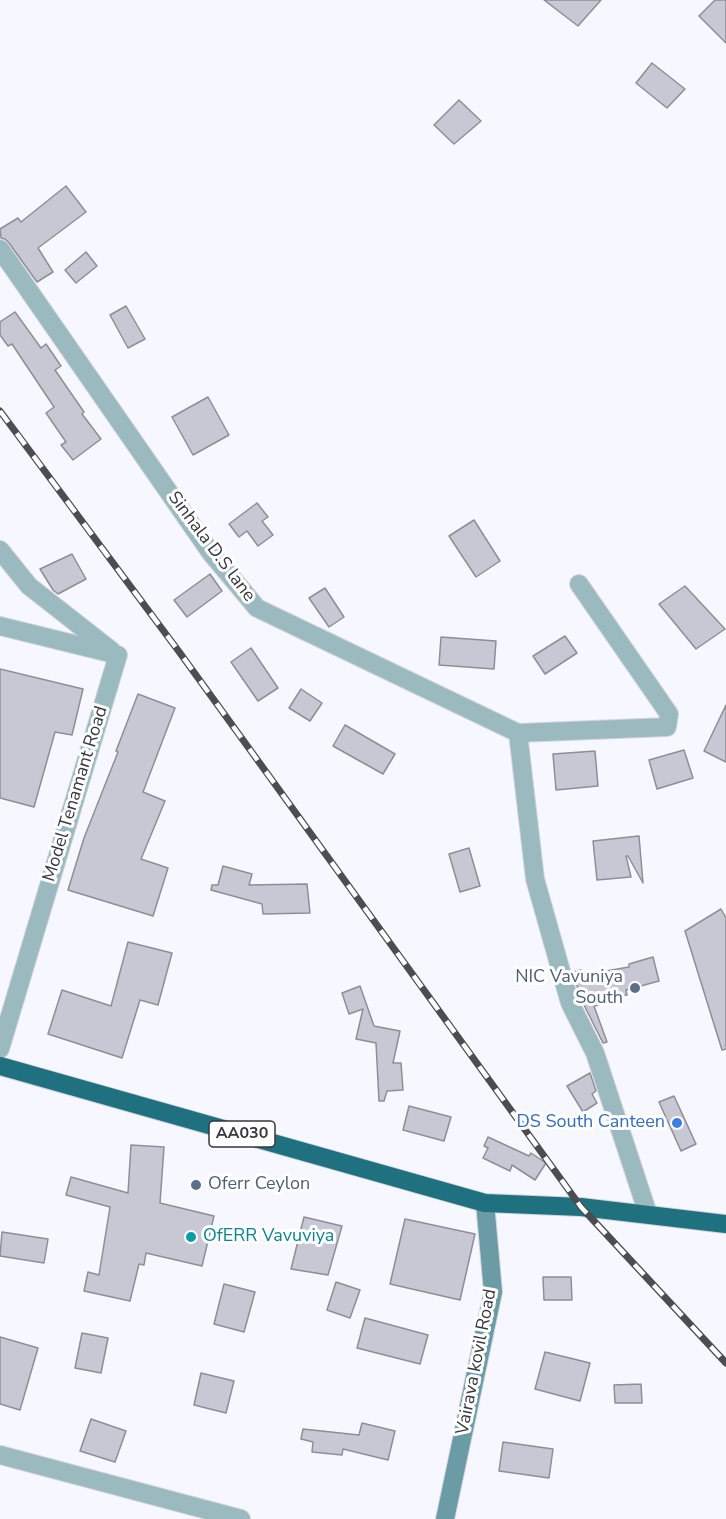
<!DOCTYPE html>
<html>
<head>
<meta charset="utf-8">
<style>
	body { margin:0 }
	canvas { display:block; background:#f7f8ff }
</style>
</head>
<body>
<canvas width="726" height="1519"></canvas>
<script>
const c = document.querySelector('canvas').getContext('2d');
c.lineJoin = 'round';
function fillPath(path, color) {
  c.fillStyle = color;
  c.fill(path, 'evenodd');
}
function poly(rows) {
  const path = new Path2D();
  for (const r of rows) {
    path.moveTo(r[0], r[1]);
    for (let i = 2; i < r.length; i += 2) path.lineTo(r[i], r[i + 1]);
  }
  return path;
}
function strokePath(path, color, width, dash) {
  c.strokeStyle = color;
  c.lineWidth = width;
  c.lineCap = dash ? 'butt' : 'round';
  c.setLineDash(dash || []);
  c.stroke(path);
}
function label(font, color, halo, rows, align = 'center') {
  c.font = font + ' "Nunito Sans",sans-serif';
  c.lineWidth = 6;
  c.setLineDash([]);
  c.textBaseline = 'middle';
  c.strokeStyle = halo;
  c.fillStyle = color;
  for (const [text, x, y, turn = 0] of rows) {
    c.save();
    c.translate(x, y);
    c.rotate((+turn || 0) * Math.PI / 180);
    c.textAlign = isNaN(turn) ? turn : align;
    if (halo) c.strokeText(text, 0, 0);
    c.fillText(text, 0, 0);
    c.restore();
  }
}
const building = poly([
	[544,0,601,0,578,26,544,0],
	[715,0,726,0,726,43,699,16,715,0],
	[652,63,685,89,667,108,636,83,652,63],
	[459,100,481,121,454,144,434,125,459,100],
	[66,186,86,212,38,248,53,272,37,282,9,243,5,239,1,238,0,229,18,218,21,222,66,186],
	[86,252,97,266,76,283,65,270,86,252],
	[126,306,145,339,128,348,110,315,126,306],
	[15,312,41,348,46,344,61,366,55,370,84,412,82,414,101,439,73,460,61,445,66,442,46,413,54,407,12,344,8,346,0,335,0,322,15,312],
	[208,397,229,435,193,455,172,417,208,397],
	[257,503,268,517,262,521,273,535,258,546,247,531,239,537,229,524,257,503],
	[474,520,500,561,476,577,449,536,474,520],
	[72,554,86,579,58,594,53,590,40,569,72,554],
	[210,574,222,591,187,617,174,600,210,574],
	[685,586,725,629,696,649,659,604,685,586],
	[325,588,344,617,329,627,309,598,325,588],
	[565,636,577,653,545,674,533,656,565,636],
	[441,637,496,641,494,669,439,665,441,637],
	[251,648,278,688,258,701,231,662,251,648],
	[0,669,83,689,72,735,55,732,34,807,0,798,0,669],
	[301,689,322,703,310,721,289,708,301,689],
	[138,694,175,708,143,792,165,801,141,859,168,868,153,916,68,890,84,838,118,752,116,751,138,694],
	[726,705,726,762,704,751,726,705],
	[345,725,395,754,383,774,333,746,345,725],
	[684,750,693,778,657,789,649,760,684,750],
	[595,751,598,786,556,790,553,754,595,751],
	[639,836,643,883,628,856,626,856,631,877,597,880,593,841,639,836],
	[469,848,480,886,460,892,449,854,469,848],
	[223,866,252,874,249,885,307,884,310,913,263,914,262,904,211,890,212,885,218,885,223,866],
	[721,909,726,918,726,1049,722,1050,685,931,721,909],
	[128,942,172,953,158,1005,140,1000,122,1058,48,1034,62,990,111,1006,128,942],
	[653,957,659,981,626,990,627,995,598,1000,599,1005,594,1006,607,1042,603,1043,581,999,573,972,581,970,583,975,629,967,629,964,653,957],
	[360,986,374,1026,400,1031,393,1063,401,1063,403,1090,387,1091,384,1101,379,1101,376,1043,356,1039,363,1009,349,1014,342,993,360,986],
	[590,1073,596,1091,592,1094,597,1103,583,1112,567,1086,590,1073],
	[674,1096,696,1144,681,1151,659,1102,674,1096],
	[409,1106,451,1117,444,1141,403,1130,409,1106],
	[488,1137,529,1156,531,1153,546,1163,535,1180,512,1165,510,1171,483,1158,488,1148,484,1146,488,1137],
	[131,1145,164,1147,160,1203,214,1216,202,1266,146,1253,144,1265,139,1264,130,1301,84,1291,88,1272,99,1275,110,1207,66,1195,71,1177,128,1193,131,1145],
	[304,1217,342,1226,328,1275,291,1269,304,1217],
	[405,1219,475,1234,460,1300,390,1284,405,1219],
	[2,1232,48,1239,44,1263,0,1256,2,1232],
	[543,1277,571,1277,572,1300,544,1300,543,1277],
	[336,1282,360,1290,350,1318,327,1310,336,1282],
	[224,1284,255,1292,244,1332,214,1324,224,1284],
	[365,1318,428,1335,420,1364,357,1348,365,1318],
	[82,1333,108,1338,101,1373,75,1368,82,1333],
	[0,1337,38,1348,20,1410,0,1404,0,1337],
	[545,1352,590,1363,580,1401,535,1389,545,1352],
	[201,1373,234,1381,226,1413,194,1405,201,1373],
	[641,1384,642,1403,615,1403,614,1385,641,1384],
	[91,1419,126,1431,115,1462,80,1451,91,1419],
	[362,1423,395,1431,388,1460,343,1449,342,1455,312,1452,313,1442,301,1439,303,1429,359,1435,362,1423],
	[503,1442,553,1449,549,1478,499,1471,503,1442]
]);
fillPath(building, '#c7c8d3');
strokePath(building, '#8d8e98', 1.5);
const street = poly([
	[0,249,211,553,257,608,518,733,535,879,570,1003,595,1053,648,1214],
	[0,550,29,586,112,651],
	[0,626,118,655,0,1049],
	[518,733,667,727,669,714,579,584],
	[0,1455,241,1519]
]);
const secondary = poly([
	[445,1519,493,1292,485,1203]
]);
const highway = poly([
	[0,1066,485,1203,581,1207,726,1224]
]);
strokePath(street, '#d4d5dc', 20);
strokePath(secondary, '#d4d5dc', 20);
strokePath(highway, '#d4d5dc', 20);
strokePath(street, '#9bbac0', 18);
strokePath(secondary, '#6b9ba5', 18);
strokePath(highway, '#1f7180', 18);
const rail = poly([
	[0,411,180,653,581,1207,726,1363]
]);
strokePath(rail, '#4c4d52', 7);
strokePath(rail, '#fff', 4.5, [14]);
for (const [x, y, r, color] of [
	[635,988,6,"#5c6f8a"],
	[677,1123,6,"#3f7fe0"],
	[196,1185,6,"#5c6f8a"],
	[191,1237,6,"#0f9aa8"]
]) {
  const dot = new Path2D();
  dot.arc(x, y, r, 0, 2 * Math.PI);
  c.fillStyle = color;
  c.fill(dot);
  strokePath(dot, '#fff', 2);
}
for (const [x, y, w] of [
	[242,1134,66]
]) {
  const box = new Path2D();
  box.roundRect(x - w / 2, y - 13, w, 26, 4.5);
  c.fillStyle = '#fff';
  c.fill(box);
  strokePath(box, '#36373b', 1.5);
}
label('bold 16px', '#36373b', null, [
	["AA030",242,1134]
]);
label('18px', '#36373b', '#fff', [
	["Sinhala D.S lane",211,547,53],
	["Model Tenamant Road",76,794,-73],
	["Vairava kovil Road",477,1362,-79]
]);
label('18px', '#4e5e75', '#fff', [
	["NIC Vavuniya",623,978],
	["South",623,999],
	["Oferr Ceylon",208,1185,"left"]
], 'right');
label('18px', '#366cbe', '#fff', [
	["DS South Canteen",665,1123]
], 'right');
label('18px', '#0d838f', '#fff', [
	["OfERR Vavuviya",203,1237]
], 'left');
</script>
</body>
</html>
